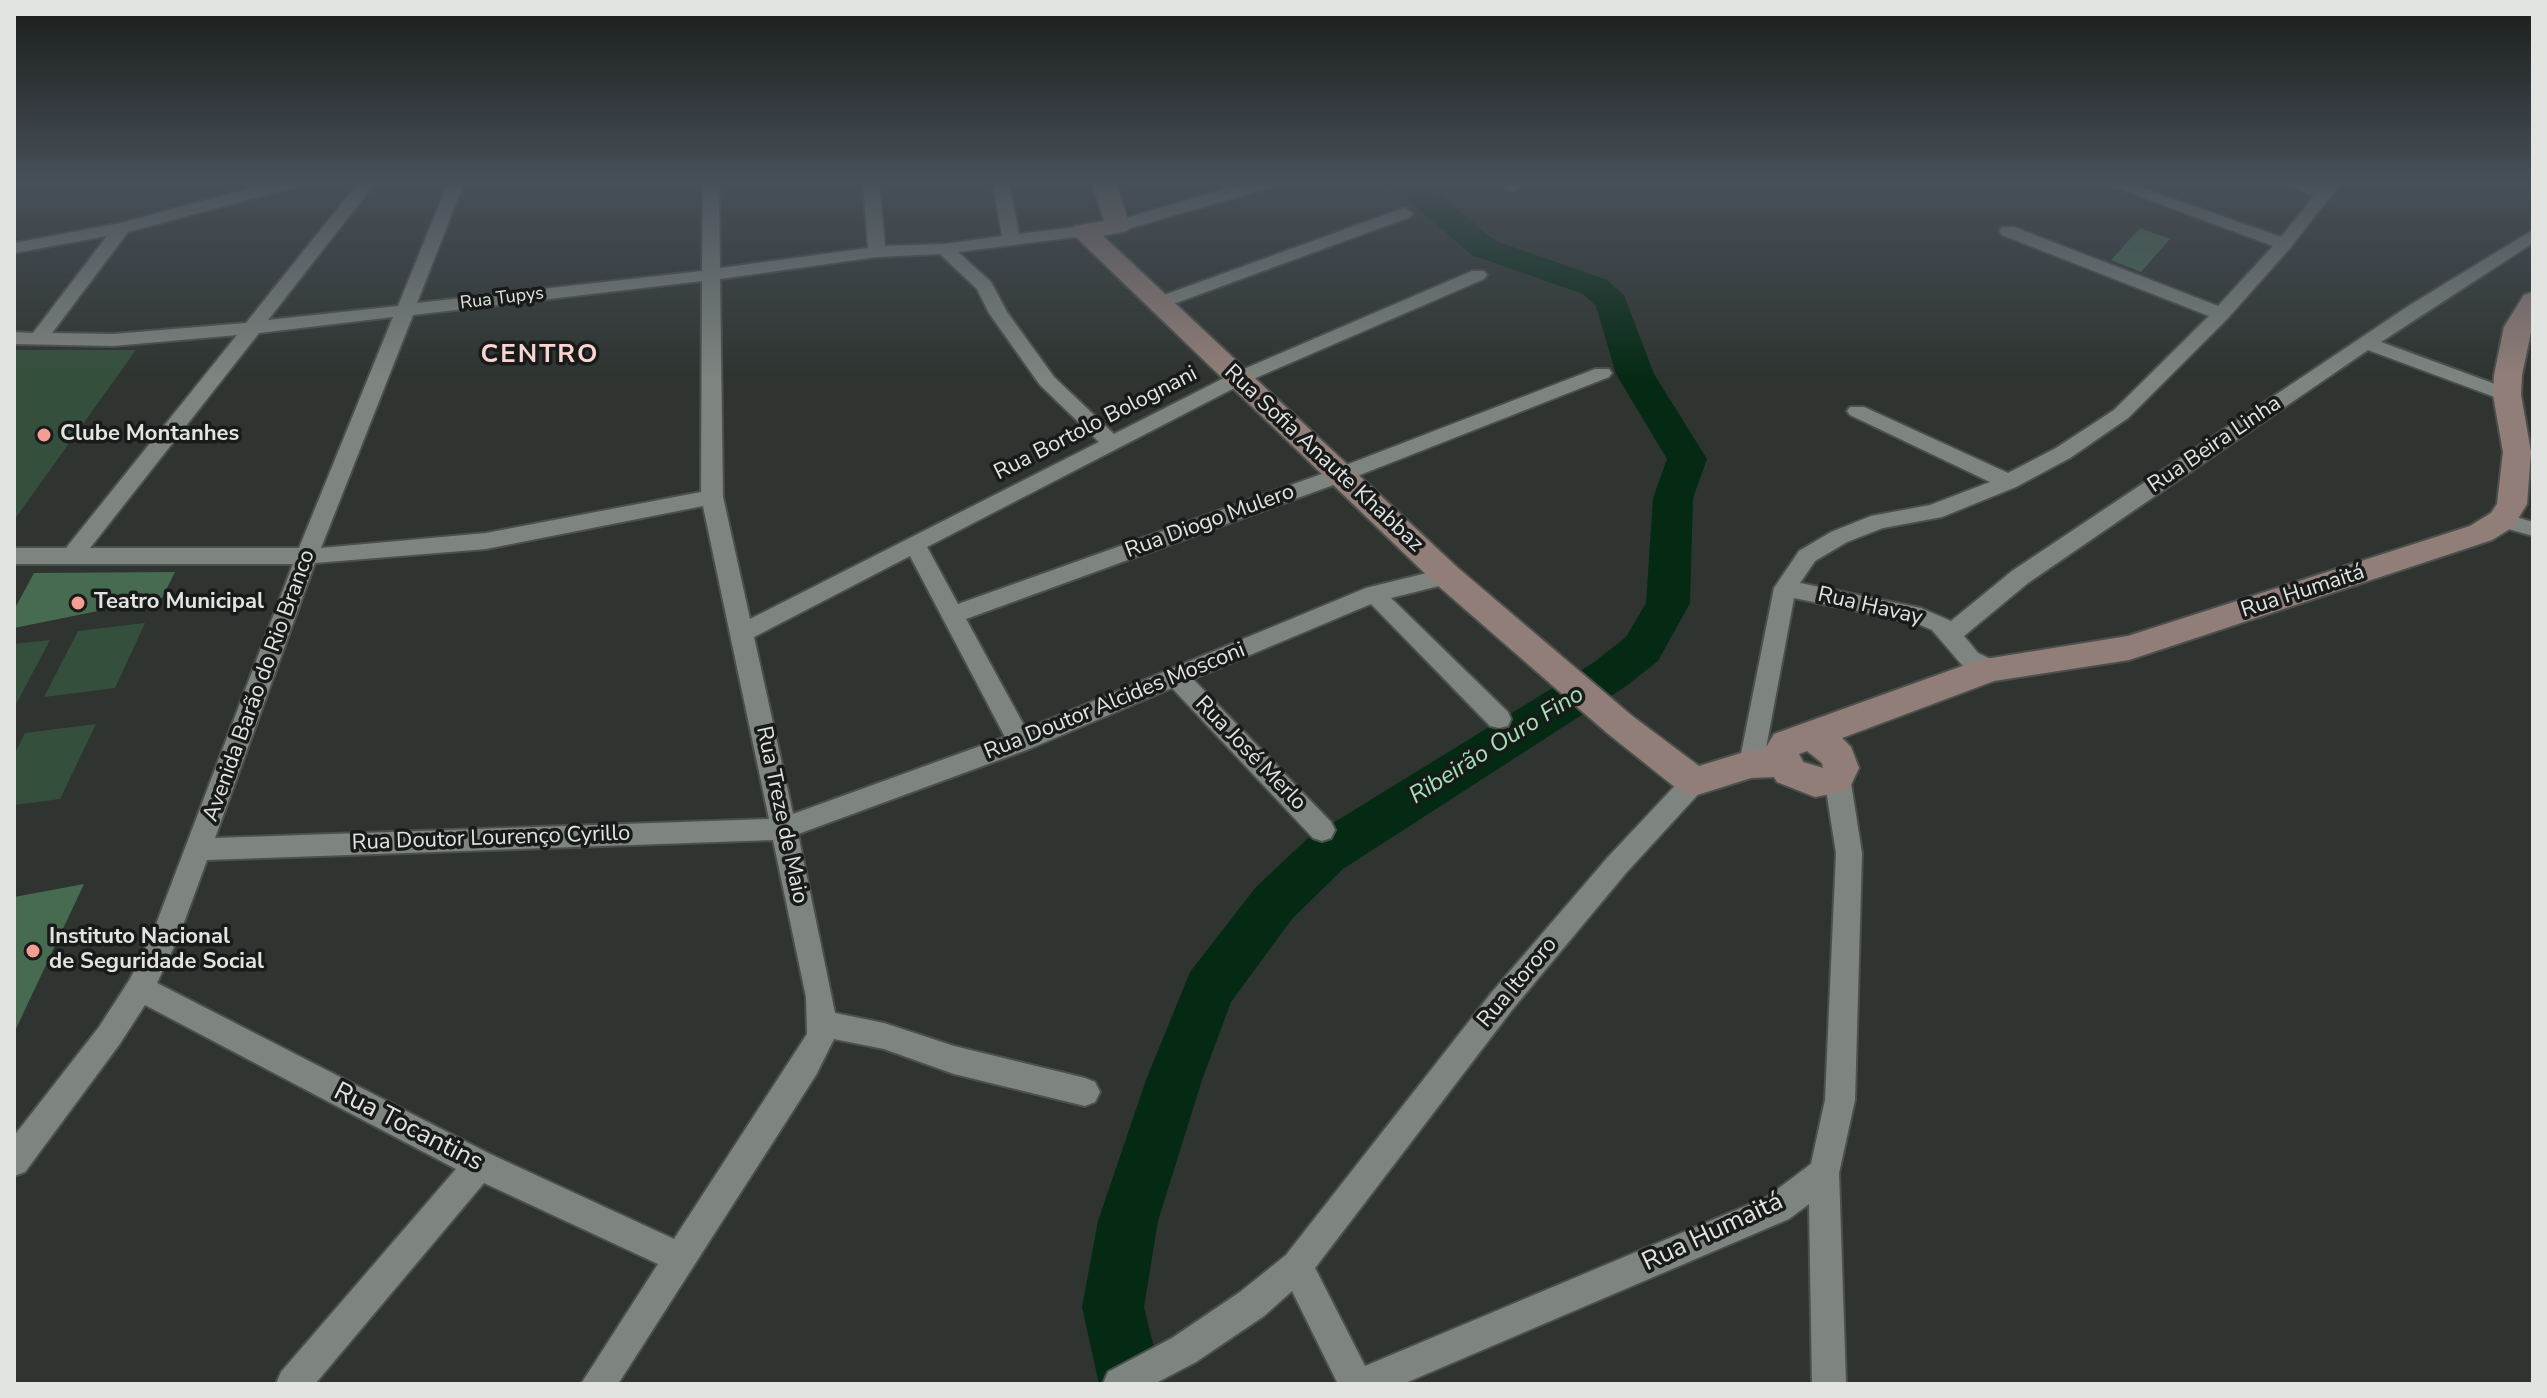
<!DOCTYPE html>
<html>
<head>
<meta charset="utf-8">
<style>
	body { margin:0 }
	#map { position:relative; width:2547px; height:1398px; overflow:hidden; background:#2f3430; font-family:"Nunito Sans",sans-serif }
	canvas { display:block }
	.frame { position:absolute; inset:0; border:16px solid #e1e4e1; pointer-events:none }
</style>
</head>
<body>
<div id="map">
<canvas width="2547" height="1398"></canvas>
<div class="frame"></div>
</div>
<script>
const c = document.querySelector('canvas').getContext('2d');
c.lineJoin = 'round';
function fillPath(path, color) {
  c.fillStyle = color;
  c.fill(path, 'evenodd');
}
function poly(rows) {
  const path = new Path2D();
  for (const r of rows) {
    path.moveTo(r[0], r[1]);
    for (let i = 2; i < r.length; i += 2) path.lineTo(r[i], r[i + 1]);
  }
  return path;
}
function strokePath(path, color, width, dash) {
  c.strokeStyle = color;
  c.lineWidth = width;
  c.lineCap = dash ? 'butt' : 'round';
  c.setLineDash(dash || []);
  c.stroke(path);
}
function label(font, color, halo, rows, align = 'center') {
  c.font = font + ' "Nunito Sans",sans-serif';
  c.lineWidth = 7;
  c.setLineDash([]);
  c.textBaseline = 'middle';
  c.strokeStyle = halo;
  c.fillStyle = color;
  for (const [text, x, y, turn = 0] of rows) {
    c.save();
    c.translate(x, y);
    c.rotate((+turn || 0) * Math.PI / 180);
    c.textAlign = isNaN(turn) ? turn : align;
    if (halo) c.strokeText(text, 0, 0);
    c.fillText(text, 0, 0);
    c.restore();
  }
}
fillPath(poly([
	[14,350,136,350,14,520],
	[145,623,115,688,44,697,78,631],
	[50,640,14,708,14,644],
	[96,724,60,799,14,805,14,755,25,733]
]), '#34503c');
fillPath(poly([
	[1388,183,1424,183,1496,241,1607,280,1624,295,1654,374,1707,459,1693,498,1690,603,1658,661,1625,687,1343,869,1292,919,1231,1002,1202,1080,1158,1221,1144,1307,1163,1384,1099,1384,1082,1307,1098,1221,1146,1080,1190,972,1256,887,1307,839,1593,663,1626,637,1646,603,1653,498,1667,459,1616,374,1596,306,1583,294,1472,255,1388,183]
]), '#052a14');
fillPath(poly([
	[2140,228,2170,239,2141,272,2111,260],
	[175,572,162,598,14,628,14,610,34,573],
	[84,884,14,1033,14,897]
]), '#476b51');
const street = poly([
	[269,183,297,183,295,187,128,232,52,333,113,334,246,323,358,183,375,183,268,320,398,306,448,183,464,183,417,303,702,271,703,183,719,183,720,268,868,248,863,183,879,183,885,246,944,244,1002,236,993,183,1009,183,1019,234,1084,226,1093,231,1084,236,958,252,991,282,1007,312,1054,377,1114,434,1230,375,1472,271,1484,271,1487,275,1484,279,1244,383,927,547,958,604,1333,470,1595,369,1609,369,1612,373,1609,377,1347,480,966,619,1026,729,1366,588,1447,568,1455,570,1458,576,1455,582,1391,598,1508,712,1511,719,1508,726,1499,728,1490,726,1371,604,1193,679,1331,822,1335,830,1331,838,1322,841,1313,838,1172,688,1029,749,798,834,835,1013,884,1023,954,1046,1085,1078,1095,1082,1100,1092,1095,1102,1085,1106,954,1074,884,1049,834,1039,816,1075,618,1384,581,1384,658,1264,484,1183,315,1384,276,1384,281,1372,456,1169,145,1005,119,1045,25,1172,14,1176,14,1136,99,1027,130,979,152,935,293,564,14,564,14,548,66,548,237,335,113,346,14,344,14,332,33,333,107,236,14,253,14,243,121,223,269,183],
	[940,254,977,289,989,313,1040,385,1099,442,750,619,723,497,720,279,877,257,940,254],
	[702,281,701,492,486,533,321,548,413,315,702,281],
	[393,317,299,548,90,548,259,333,393,317],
	[703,506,769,819,215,838,315,563,486,549,703,506],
	[910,556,1005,737,793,814,754,637,910,556],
	[773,840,806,997,807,1034,674,1239,490,1154,157,983,179,936,207,860,773,840],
	[1247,183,1274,183,1272,187,1124,230,1118,231,1109,226,1112,222,1247,183],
	[1504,183,1520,183,1522,186,1514,191,1508,190,1504,183],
	[2104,183,2128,183,2281,237,2314,196,2285,183,2310,183,2321,187,2324,183,2341,183,2290,248,2228,318,2128,418,2070,458,2016,487,1942,517,1883,528,1847,542,1815,561,1800,583,1921,608,1951,621,2012,571,2410,305,2533,230,2533,243,2381,342,2514,391,2517,395,2507,401,2500,399,2368,350,2028,583,1964,636,1978,653,1999,663,2003,669,1999,675,1991,678,1962,665,1932,630,1916,623,1794,598,1763,764,1760,771,1751,774,1742,771,1739,764,1774,588,1799,551,1831,532,1871,516,1930,505,1990,482,1850,415,1847,411,1850,407,1864,407,2008,473,2056,448,2114,410,2209,316,2002,235,1999,231,2002,227,2014,227,2218,306,2273,246,2104,183],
	[1404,208,1413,213,1410,217,1165,307,1153,307,1150,303,1153,299,1404,208],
	[2502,513,2533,522,2533,536,2494,525,2491,520,2494,515,2502,513],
	[1837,767,1846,770,1850,777,1862,853,1855,1100,1839,1173,1846,1384,1812,1384,1809,1204,1789,1219,1403,1384,1338,1384,1292,1291,1264,1316,1196,1362,1154,1384,1103,1384,1108,1372,1172,1338,1240,1292,1286,1255,1492,992,1608,857,1685,775,1694,772,1703,775,1707,782,1703,789,1626,873,1512,1010,1315,1268,1365,1366,1767,1197,1811,1164,1825,1100,1836,853,1824,777,1828,770,1837,767]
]);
const secondary = poly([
	[1092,183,1116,183,1130,226,1127,231,1103,236,1458,568,1631,715,1699,766,1751,750,1765,749,1774,734,1979,660,2128,636,2470,526,2491,513,2497,504,2503,452,2493,395,2494,375,2504,327,2524,295,2533,292,2533,322,2522,375,2521,395,2531,452,2527,504,2513,527,2492,540,2129,660,1994,681,1842,738,1851,747,1859,768,1850,787,1841,792,1815,797,1777,782,1774,777,1751,778,1694,796,1681,792,1607,733,1436,584,1075,236,1072,231,1075,226,1104,221,1092,183],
	[1807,751,1822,763,1823,768,1803,762,1799,754,1807,751]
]);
strokePath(street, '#4c504c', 4);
strokePath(secondary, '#4c504c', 4);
fillPath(street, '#7e8580');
fillPath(secondary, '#927e78');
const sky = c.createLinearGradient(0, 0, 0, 379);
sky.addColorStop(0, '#1a1d1a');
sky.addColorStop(0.48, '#475059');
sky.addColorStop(1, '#47505900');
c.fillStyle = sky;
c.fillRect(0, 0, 2547, 379);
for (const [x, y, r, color] of [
	[44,435,8,"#f59c93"],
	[78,603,8,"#f59c93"],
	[33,951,8,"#f59c93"]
]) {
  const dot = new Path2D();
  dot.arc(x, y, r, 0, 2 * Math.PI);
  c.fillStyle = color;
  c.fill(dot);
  strokePath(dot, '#181b19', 3);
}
label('18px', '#e1e4e1', '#181b19', [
	["Rua Tupys",502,299,-7]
]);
label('22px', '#e1e4e1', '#181b19', [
	["Rua Bortolo Bolognani",1096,424,-27],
	["Rua Beira Linha",2215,445,-34],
	["Rua Sofia Anaute Khabbaz",1323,459,43],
	["Rua Diogo Mulero",1210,522,-20],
	["Rua Humaitá",2303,592,-18],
	["Rua Havay",1870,607,13],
	["Avenida Barão do Rio Branco",260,686,-70],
	["Rua Doutor Alcides Mosconi",1115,702,-22],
	["Rua José Merlo",1250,754,46],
	["Rua Treze de Maio",781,815,78],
	["Rua Doutor Lourenço Cyrillo",491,839,-2],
	["Rua Itororo",1518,983,-50]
]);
label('bold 22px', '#e1e4e1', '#181b19', [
	["Clube Montanhes",60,435],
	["Teatro Municipal",94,603],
	["Instituto Nacional",49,938],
	["de Seguridade Social",49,963]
], 'left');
label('italic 24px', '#a4e2b5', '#181b19', [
	["Ribeirão Ouro Fino",1497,746,-32]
]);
c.letterSpacing = '2px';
label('bold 26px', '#f8d5d1', '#181b19', [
	["CENTRO",540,356]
]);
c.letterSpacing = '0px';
label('26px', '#e1e4e1', '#181b19', [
	["Rua Tocantins",408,1128,27],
	["Rua Humaitá",1713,1233,-25]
]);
</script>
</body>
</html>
